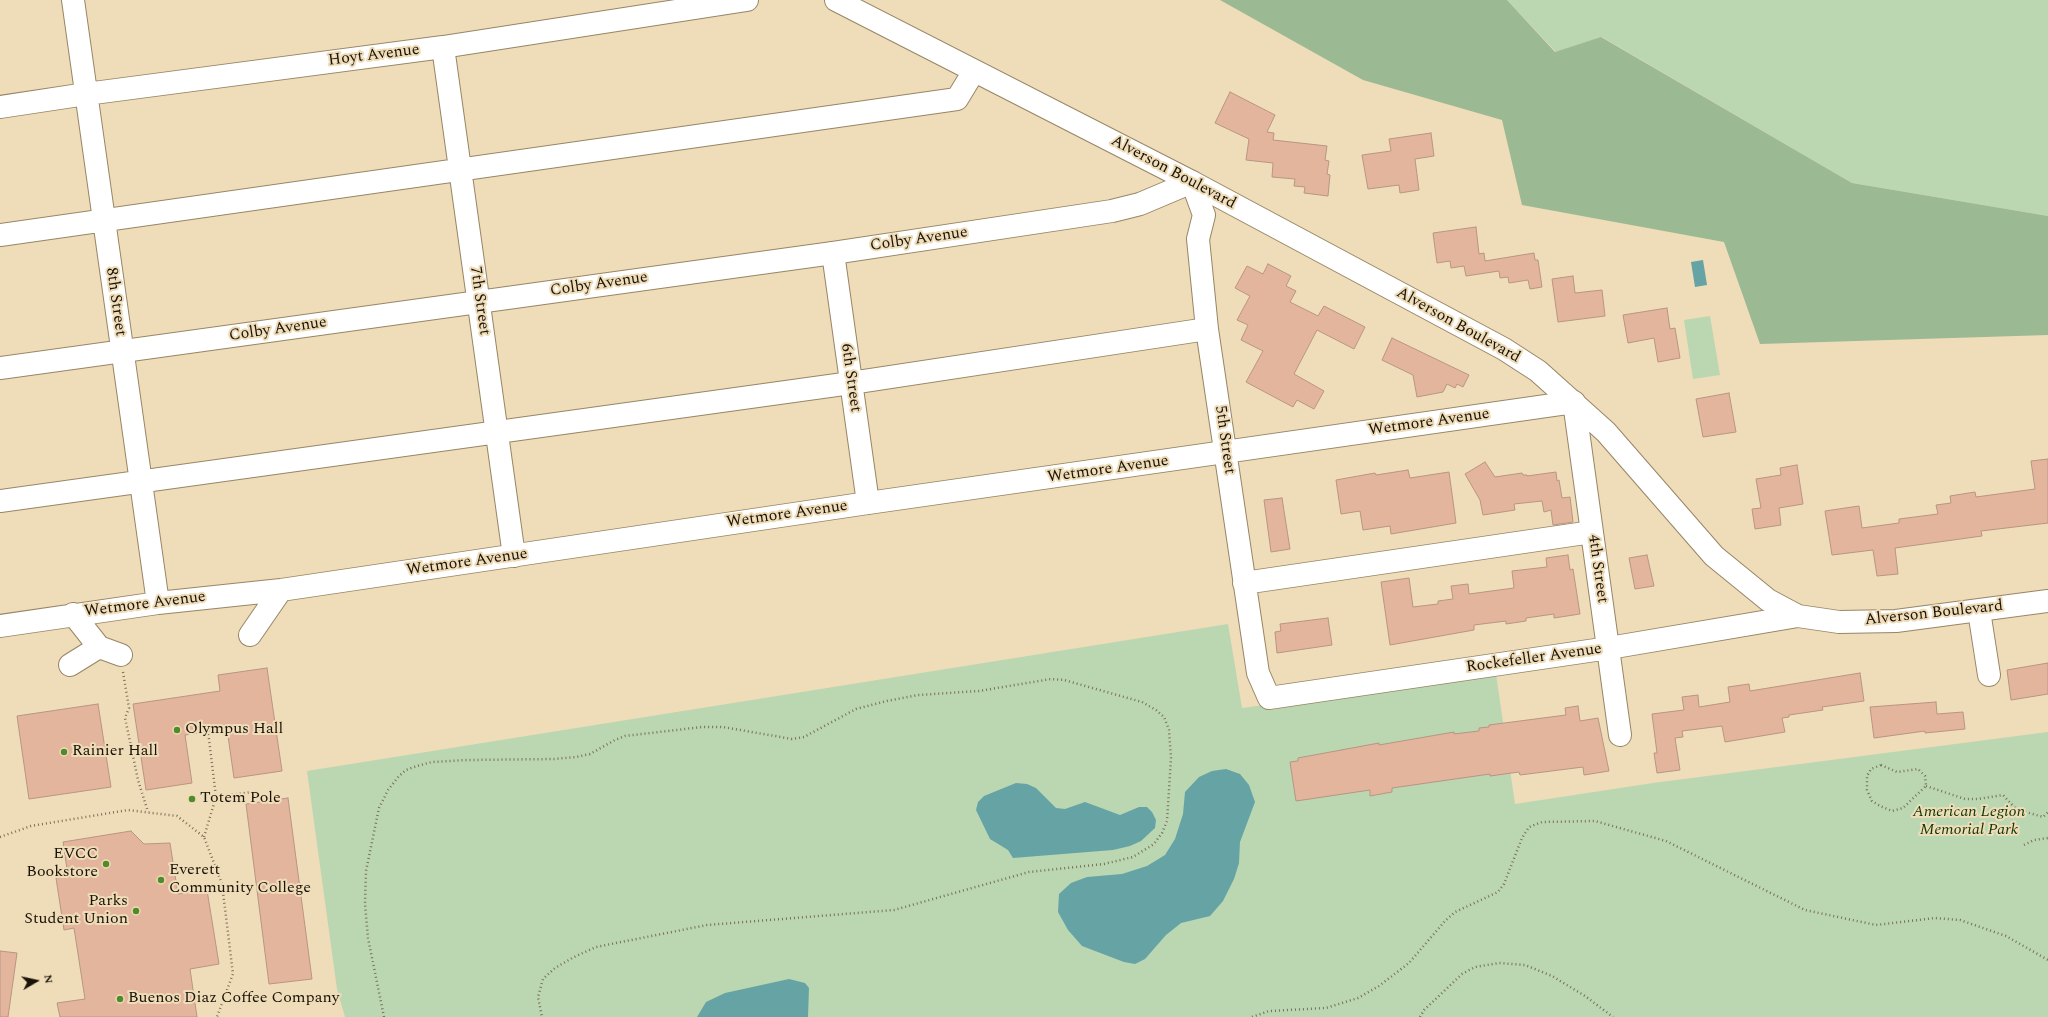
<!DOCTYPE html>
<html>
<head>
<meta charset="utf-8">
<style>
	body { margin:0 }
	#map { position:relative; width:2048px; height:1017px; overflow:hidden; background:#efdcb9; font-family:Spectral,serif }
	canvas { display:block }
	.north { position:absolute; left:16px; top:961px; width:40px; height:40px; -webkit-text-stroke:3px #efdcb9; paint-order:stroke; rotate:81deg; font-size:11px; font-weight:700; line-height:16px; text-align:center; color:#191206 }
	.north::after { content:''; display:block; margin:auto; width:14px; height:18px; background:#191206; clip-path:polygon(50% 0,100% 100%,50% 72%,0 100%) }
</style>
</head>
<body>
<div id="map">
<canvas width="2048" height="1017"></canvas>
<div class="north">N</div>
</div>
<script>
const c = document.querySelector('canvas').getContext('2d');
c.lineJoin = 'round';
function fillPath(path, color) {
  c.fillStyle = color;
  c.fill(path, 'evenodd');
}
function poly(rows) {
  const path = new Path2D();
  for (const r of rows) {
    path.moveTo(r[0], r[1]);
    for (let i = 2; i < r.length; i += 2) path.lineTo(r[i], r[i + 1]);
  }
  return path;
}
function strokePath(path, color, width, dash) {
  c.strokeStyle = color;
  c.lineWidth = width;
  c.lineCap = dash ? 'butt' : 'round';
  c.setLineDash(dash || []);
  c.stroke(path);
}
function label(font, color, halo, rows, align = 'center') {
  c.font = font + ' Spectral,serif';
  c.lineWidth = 4;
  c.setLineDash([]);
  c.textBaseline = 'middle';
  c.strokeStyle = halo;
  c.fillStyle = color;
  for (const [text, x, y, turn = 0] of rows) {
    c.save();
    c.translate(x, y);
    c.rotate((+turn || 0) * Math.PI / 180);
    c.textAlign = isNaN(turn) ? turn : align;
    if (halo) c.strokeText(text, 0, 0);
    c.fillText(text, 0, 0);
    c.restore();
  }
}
fillPath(poly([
	[1507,0,2048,0,2048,216,1852,183,1602,37,1556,52],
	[1710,316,1720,375,1693,379,1684,320],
	[1228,624,1242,708,1496,674,1515,804,1653,783,2048,732,2048,1017,345,1017,337,989,307,771]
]), '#bad7b2');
fillPath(poly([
	[1220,0,1507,0,1555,52,1601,37,1852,183,2048,216,2048,335,1760,344,1724,242,1522,205,1502,120,1363,80]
]), '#9bb992');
fillPath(poly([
	[1703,260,1707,285,1695,287,1691,262],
	[1226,769,1240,774,1249,785,1255,802,1240,842,1239,863,1234,879,1223,901,1210,916,1181,923,1166,935,1145,959,1135,964,1124,962,1082,946,1068,930,1058,912,1059,894,1071,883,1087,877,1122,874,1147,866,1165,855,1175,839,1183,814,1185,792,1199,777,1212,771],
	[1016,783,1027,784,1036,788,1056,808,1065,809,1085,802,1120,815,1139,807,1147,807,1152,812,1156,820,1155,828,1141,841,1130,846,1113,850,1013,858,1008,850,990,839,976,810,978,802,984,796],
	[789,979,805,983,809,988,808,1017,697,1017,706,1002,725,993]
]), '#66a3a5');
const building = poly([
	[1230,92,1275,115,1267,132,1274,133,1273,140,1327,146,1325,160,1329,161,1327,174,1330,175,1328,196,1304,193,1305,187,1294,186,1295,179,1272,177,1273,163,1246,160,1249,139,1215,123,1230,92],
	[1431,133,1434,156,1415,159,1419,190,1400,193,1399,185,1368,189,1362,155,1391,151,1389,139,1431,133],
	[1476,227,1479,254,1484,253,1485,261,1534,253,1535,260,1538,260,1542,287,1530,289,1528,280,1509,283,1508,277,1500,278,1499,271,1466,276,1464,266,1451,268,1450,261,1437,263,1433,233,1476,227],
	[1268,264,1291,276,1286,286,1296,291,1290,302,1318,316,1324,306,1365,327,1354,349,1317,330,1294,374,1324,391,1314,409,1297,400,1293,407,1246,382,1263,351,1241,340,1248,325,1237,320,1250,296,1235,288,1247,266,1263,274,1268,264],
	[1573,276,1575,293,1602,290,1605,316,1558,322,1552,279,1573,276],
	[1667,308,1670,329,1675,328,1680,358,1658,362,1654,338,1628,343,1623,315,1667,308],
	[1392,338,1469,375,1463,387,1457,384,1455,388,1447,384,1443,392,1417,397,1413,375,1382,360,1392,338],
	[1729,393,1736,432,1703,437,1696,399,1729,393],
	[2048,459,2048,523,1981,531,1982,536,1895,548,1898,574,1877,576,1873,550,1832,555,1825,511,1859,506,1862,528,1899,523,1899,519,1938,514,1936,505,1951,503,1950,496,1975,492,1976,497,2035,489,2031,461,2048,459],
	[1485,462,1495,477,1522,473,1523,475,1527,475,1527,476,1556,472,1557,481,1559,480,1562,498,1570,497,1573,522,1553,525,1551,510,1544,512,1542,501,1514,504,1515,510,1483,515,1480,500,1465,474,1485,462],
	[1797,465,1803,504,1779,508,1781,525,1755,529,1752,509,1761,508,1756,479,1781,475,1780,468,1797,465],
	[1408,470,1410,478,1449,472,1456,523,1391,534,1390,526,1363,530,1360,511,1341,514,1336,480,1375,473,1376,475,1408,470],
	[1282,498,1290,549,1271,552,1264,500,1282,498],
	[1568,555,1570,570,1573,569,1580,614,1554,618,1554,614,1526,618,1526,621,1506,624,1506,621,1474,625,1474,630,1390,645,1381,582,1409,578,1413,607,1438,604,1438,601,1453,599,1451,586,1468,584,1469,594,1514,588,1512,571,1547,567,1546,558,1568,555],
	[1647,555,1654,586,1635,589,1629,558,1647,555],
	[1328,618,1332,645,1277,653,1275,632,1281,631,1280,624,1328,618],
	[2048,663,2048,694,2011,700,2007,670,2048,663],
	[267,668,282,771,234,778,227,729,185,735,192,783,146,790,133,704,220,691,218,675,267,668],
	[1860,673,1864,701,1822,707,1823,710,1789,715,1789,717,1782,718,1785,732,1725,742,1722,726,1682,731,1683,737,1675,738,1680,770,1657,773,1654,753,1657,753,1652,714,1684,710,1682,697,1698,695,1699,707,1730,702,1728,687,1749,684,1750,691,1860,673],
	[1936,702,1937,714,1963,712,1965,729,1925,733,1925,731,1874,738,1870,707,1936,702],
	[98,704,111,787,29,799,17,716,98,704],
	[1578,706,1580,721,1598,718,1609,771,1584,775,1583,767,1520,775,1519,772,1490,776,1490,774,1392,788,1392,792,1370,796,1370,790,1296,801,1290,762,1298,761,1298,758,1379,743,1379,745,1454,732,1454,734,1479,731,1479,728,1489,727,1489,725,1566,715,1565,708,1578,706],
	[288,798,312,979,269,984,246,804,288,798],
	[131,831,144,844,170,843,178,894,207,890,219,964,190,969,197,1017,60,1017,57,1003,85,999,74,928,64,930,56,878,68,876,63,842,131,831],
	[0,951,17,953,8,1017,0,1017,0,951]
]);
fillPath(building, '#e4b59d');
strokePath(building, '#b89583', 1);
const minor = poly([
	[73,0,158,603],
	[836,0,1192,182,1204,215,1198,239,1207,329,1258,673,1269,698,1609,648,1798,616],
	[443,47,514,556],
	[0,107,86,94,443,47,747,0],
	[0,235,957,99,974,71],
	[833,253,868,503],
	[0,501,851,383,1207,329],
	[1244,583,1592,532],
	[1979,611,1989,675],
	[73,614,99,647,121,655],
	[0,626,158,603,281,590,868,503,1574,402,1620,735],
	[250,635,281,590],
	[70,665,99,647]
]);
const major = poly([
	[0,368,833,253,1112,211,1140,204,1192,182,1504,349,1538,371,1606,432,1714,556,1768,600,1798,616,1839,622,1896,621,2048,601]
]);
strokePath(minor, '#978666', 24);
strokePath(major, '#978666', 24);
strokePath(poly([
	[123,672,129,708,125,718,138,780,148,812],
	[1881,765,1897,772,1918,769,1925,776,1926,786,1903,808,1892,811,1880,806,1872,801,1867,790,1867,776,1871,769,1881,765],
	[1926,786,1965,799,1978,799,2003,795,2016,809,2043,817,2048,812],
	[216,797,259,791],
	[0,837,31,826,128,810,177,816,204,837,222,884,233,974,217,1017],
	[204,837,216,797,208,731],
	[2024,845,2034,840,2048,838],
	[384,1017,368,938,365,904,366,871,379,808,388,790,399,776,406,770,417,766,432,762,468,760,554,759,576,757,590,754,615,740,625,736,702,727,723,727,792,739,804,737,856,709,887,701,918,695,979,691,1051,679,1064,680,1142,702,1156,710,1164,717,1169,730,1171,758,1167,821,1162,833,1154,844,1133,857,1104,864,1029,872,894,910,707,925,596,947,574,957,555,968,543,979,538,997,542,1017],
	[1252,1017,1269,1011,1326,1008,1358,998,1379,986,1409,963,1445,921,1455,912,1498,892,1504,884,1522,838,1529,827,1542,822,1595,821,1666,841,1805,910,1876,925,1935,918,1960,920,2006,936,2048,960],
	[1420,1017,1424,1010,1462,974,1475,967,1499,963,1525,965,1552,976,1585,996,1613,1017]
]), '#7c6f58', 2.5, [1, 3]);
strokePath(minor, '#fff', 22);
strokePath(major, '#fff', 22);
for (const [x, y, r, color] of [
	[177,730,4,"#508b29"],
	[64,752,4,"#508b29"],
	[192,799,4,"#508b29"],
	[106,864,4,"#508b29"],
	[161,880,4,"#508b29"],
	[136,911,4,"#508b29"],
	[120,999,4,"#508b29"]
]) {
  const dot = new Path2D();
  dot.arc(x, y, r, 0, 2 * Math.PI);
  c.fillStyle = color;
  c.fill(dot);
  strokePath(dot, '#efdcb9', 1.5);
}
label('16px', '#191206', '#efdcb9', [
	["Hoyt Avenue",374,56,-7],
	["Alverson Boulevard",1173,173,28],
	["Colby Avenue",919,240,-8],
	["Colby Avenue",599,285,-8],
	["7th Street",479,301,82],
	["8th Street",115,302,82],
	["Alverson Boulevard",1458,326,29],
	["Colby Avenue",278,330,-8],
	["6th Street",850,378,82],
	["Wetmore Avenue",1429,423,-8],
	["5th Street",1224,440,82],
	["Wetmore Avenue",1108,470,-8],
	["Wetmore Avenue",787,515,-8],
	["Wetmore Avenue",467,563,-8],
	["4th Street",1597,569,82],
	["Wetmore Avenue",145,605,-7],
	["Alverson Boulevard",1934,614,-6],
	["Rockefeller Avenue",1534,659,-8]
]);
label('16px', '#191206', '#efdcb9', [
	["Olympus Hall",185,730],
	["Rainier Hall",72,752],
	["Totem Pole",200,799],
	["EVCC",98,855,"right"],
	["Bookstore",98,873,"right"],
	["Everett",169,871],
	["Community College",169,889],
	["Parks",128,902,"right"],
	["Student Union",128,920,"right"],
	["Buenos Diaz Coffee Company",128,999]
], 'left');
label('italic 16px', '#0e3700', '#efdcb9', [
	["American Legion",1969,813],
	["Memorial Park",1969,831]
]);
</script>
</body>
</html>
